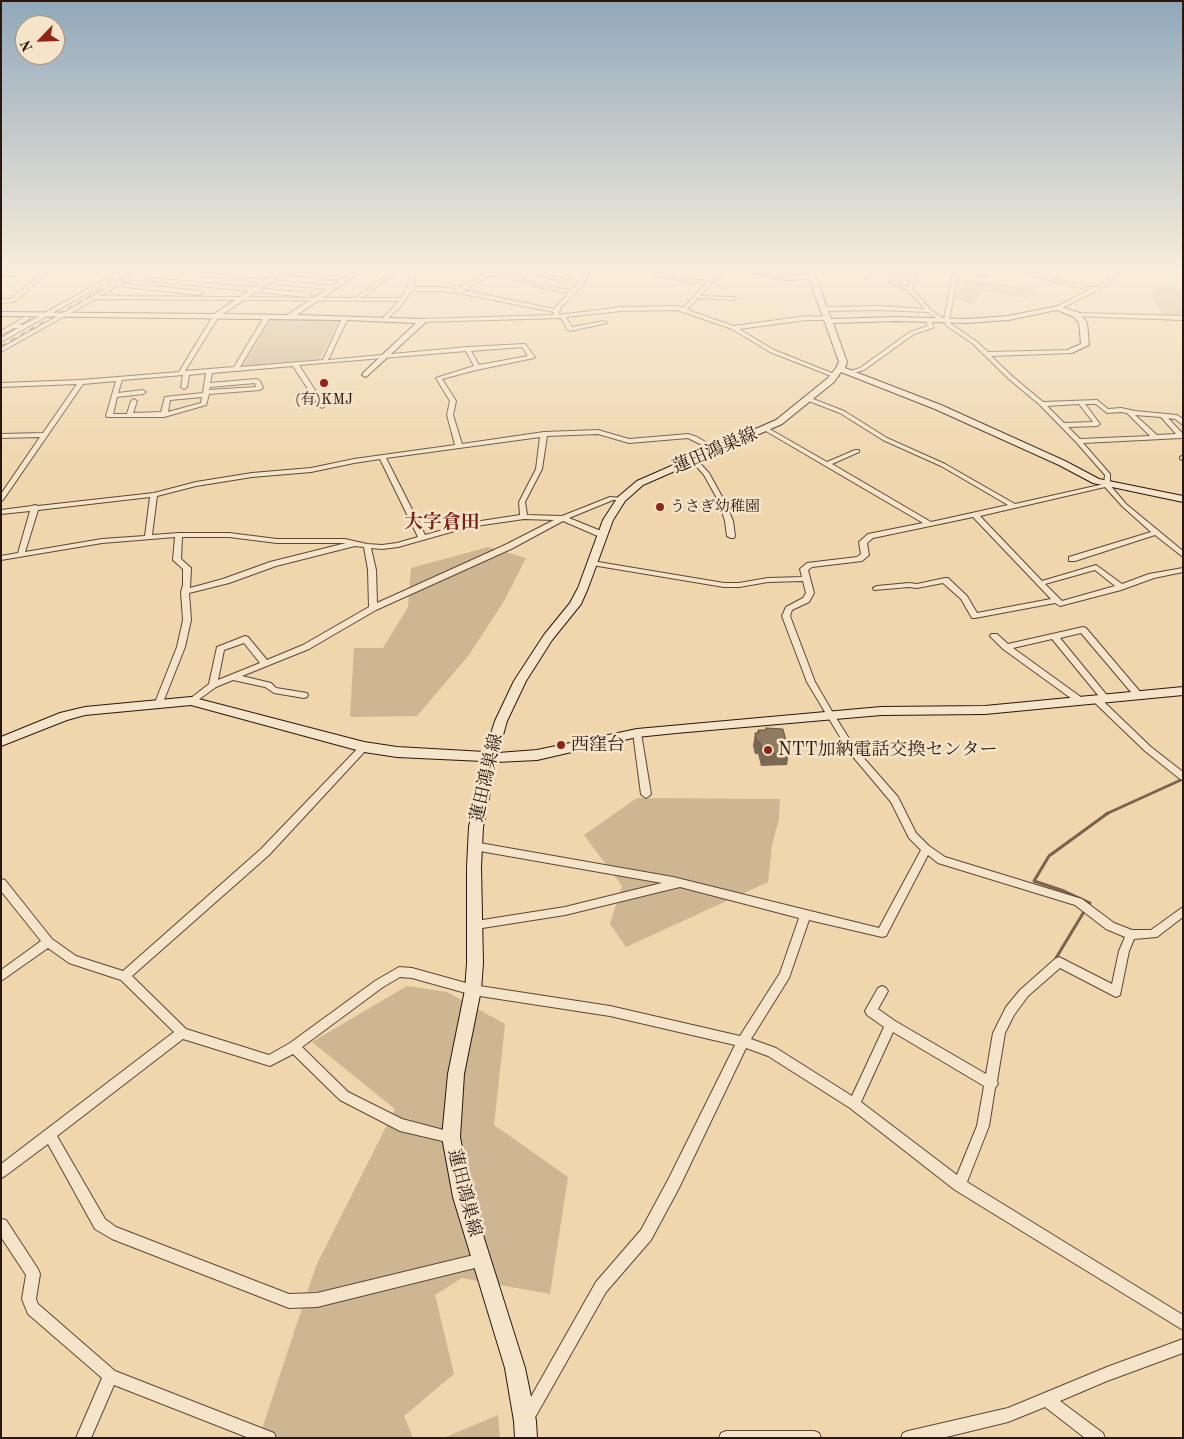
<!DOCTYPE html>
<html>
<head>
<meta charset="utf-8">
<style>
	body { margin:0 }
	#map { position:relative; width:1184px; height:1439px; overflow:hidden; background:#efd6ac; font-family:"Old Standard TT",serif }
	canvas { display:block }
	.frame { position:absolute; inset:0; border:2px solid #291710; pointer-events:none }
	.north { position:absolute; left:15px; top:15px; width:50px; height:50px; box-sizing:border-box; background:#f5e4c9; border:1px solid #a3927f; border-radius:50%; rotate:246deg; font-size:14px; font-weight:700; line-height:20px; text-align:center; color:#291710 }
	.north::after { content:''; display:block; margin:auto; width:18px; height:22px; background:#8f2418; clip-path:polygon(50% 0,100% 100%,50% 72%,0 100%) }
</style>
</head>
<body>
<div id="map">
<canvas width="1184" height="1439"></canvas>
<div class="frame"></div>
<div class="north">N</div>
</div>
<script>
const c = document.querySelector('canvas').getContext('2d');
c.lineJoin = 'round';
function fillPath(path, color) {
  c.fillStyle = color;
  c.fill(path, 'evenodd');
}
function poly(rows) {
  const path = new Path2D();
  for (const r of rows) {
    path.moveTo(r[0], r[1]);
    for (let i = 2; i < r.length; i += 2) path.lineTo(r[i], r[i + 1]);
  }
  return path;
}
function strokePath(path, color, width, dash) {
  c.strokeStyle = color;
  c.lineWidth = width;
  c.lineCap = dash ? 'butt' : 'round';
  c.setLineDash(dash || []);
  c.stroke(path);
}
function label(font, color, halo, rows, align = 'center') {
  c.font = font + ' "Old Standard TT","Noto Serif JP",serif';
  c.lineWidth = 5;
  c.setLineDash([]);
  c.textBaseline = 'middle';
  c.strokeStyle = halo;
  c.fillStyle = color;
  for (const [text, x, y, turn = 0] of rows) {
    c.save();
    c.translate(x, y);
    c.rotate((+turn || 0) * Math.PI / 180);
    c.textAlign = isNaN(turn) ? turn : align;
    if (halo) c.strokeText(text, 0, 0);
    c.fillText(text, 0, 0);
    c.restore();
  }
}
fillPath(poly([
	[966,280,1000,283,1036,291,1025,298,985,291,971,305,956,297],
	[1155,287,1183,289,1183,319,1161,315,1151,292],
	[270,319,339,321,320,359,243,366],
	[488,547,526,558,504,601,469,655,417,716,350,717,354,648,383,648,408,607,411,568],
	[637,798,780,799,779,819,772,845,768,882,626,947,610,924,622,886,584,835],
	[407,986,447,992,505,1024,494,1125,568,1177,550,1294,462,1278,435,1295,454,1374,404,1416,413,1438,259,1438,316,1266,395,1109,312,1042],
	[498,1415,500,1438,443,1438]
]), '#cdb691');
strokePath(poly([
	[1106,814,1183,779]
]), '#78634e', 2.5);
strokePath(poly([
	[1088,906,1090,903,1064,891,1034,881,1049,856,1108,813],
	[1056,958,1085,910]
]), '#78634e', 3);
const street = poly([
	[11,273,29,273,1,277,1,275,11,273],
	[42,273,47,273,14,302,1,303,1,299,11,299,42,273],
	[117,273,123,273,1,342,1,338,18,328,14,328,1,335,1,331,25,317,29,317,29,319,19,325,23,325,117,273],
	[177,273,198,273,334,286,337,288,334,290,177,273],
	[390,273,396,273,361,298,401,298,407,289,410,273,414,273,413,287,440,287,457,289,487,273,498,273,532,282,530,283,491,275,463,290,554,309,569,293,534,286,534,284,571,290,577,285,528,273,539,273,579,282,585,273,590,273,583,285,560,308,559,315,621,307,678,306,683,308,706,284,655,276,653,275,653,274,708,281,714,275,725,273,718,277,700,296,733,297,736,299,735,300,698,298,687,310,734,326,806,316,829,317,829,319,827,320,806,320,739,329,774,350,839,376,834,377,770,352,732,329,677,310,621,311,566,317,572,327,604,321,607,323,570,331,567,329,561,318,421,322,420,321,423,319,554,315,554,312,458,293,440,291,411,291,401,306,386,320,384,319,384,317,399,301,95,299,1,352,1,348,132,274,134,275,134,276,309,293,312,295,309,297,129,279,121,283,200,291,203,293,200,295,117,286,100,296,355,298,390,273],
	[867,273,873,273,868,278,864,278,864,276,867,273],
	[880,273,890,273,911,279,913,273,918,273,916,280,917,281,914,282,912,289,931,310,944,319,953,273,958,273,949,320,951,324,976,341,988,352,1074,350,1074,352,1072,353,991,356,1013,377,1043,402,1097,400,1108,409,1121,408,1135,411,1177,415,1183,419,1183,425,1175,419,1168,418,1183,434,1183,437,1181,438,1083,443,1110,474,1110,485,1126,504,1183,551,1183,557,1155,535,1075,561,1069,561,1069,557,1151,532,1122,506,1105,487,980,516,1042,581,1096,565,1122,584,1149,574,1183,568,1183,572,1154,578,1121,590,1060,606,1055,603,975,618,972,618,961,599,943,583,917,588,909,587,874,590,873,588,877,586,909,583,917,584,945,578,948,578,967,596,977,613,1051,599,973,517,873,538,867,543,869,555,862,561,812,567,808,570,814,593,809,602,792,610,790,616,815,682,833,713,855,748,898,797,916,833,929,846,945,857,1082,899,1114,923,1132,930,1151,930,1183,907,1183,917,1157,937,1134,939,1129,951,1120,995,1116,997,1112,995,1060,968,1028,996,1014,1015,1005,1033,997,1081,998,1084,995,1088,989,1126,967,1182,1183,1315,1183,1330,955,1190,850,1108,768,1056,746,1048,679,1188,651,1240,606,1292,533,1421,528,1423,523,1421,521,1416,523,1411,596,1282,641,1230,669,1178,735,1045,610,1016,473,995,412,978,400,977,383,987,302,1047,348,1092,402,1119,455,1133,457,1137,455,1141,451,1143,400,1131,340,1100,293,1054,270,1066,183,1039,57,1136,105,1219,116,1227,289,1294,317,1293,482,1253,487,1255,489,1260,487,1265,317,1307,289,1308,112,1239,95,1229,48,1144,5,1176,1,1178,1,1164,174,1032,121,980,69,963,48,948,1,981,1,970,41,941,1,891,1,879,5,880,52,939,76,956,123,971,261,849,361,745,364,744,368,747,367,749,269,855,132,976,186,1029,269,1055,290,1043,375,981,399,967,412,968,473,985,610,1006,740,1036,780,973,799,918,680,887,565,915,476,929,472,928,471,925,472,922,476,921,565,907,662,883,474,850,471,849,469,846,471,843,474,842,673,877,879,928,921,850,909,838,891,802,849,752,807,682,782,616,786,607,803,598,806,593,803,581,768,582,739,587,724,587,592,565,588,563,592,561,724,583,739,583,768,578,802,577,800,569,807,563,857,557,861,554,859,542,868,534,923,523,764,430,764,428,766,427,827,462,855,450,859,450,859,452,832,464,931,522,1008,505,941,466,883,440,840,413,806,400,805,399,808,397,844,411,887,438,945,464,1015,504,1104,484,1105,475,1076,442,1040,405,1009,379,972,343,947,326,944,321,940,321,928,312,879,310,824,311,821,309,824,307,879,306,925,309,907,290,889,282,891,281,908,287,910,281,880,273],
	[1079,404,1093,422,1064,423,1047,406,1079,404],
	[1085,404,1096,404,1107,413,1121,412,1127,413,1150,436,1080,439,1068,427,1097,426,1100,424,1085,404],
	[1135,415,1161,417,1176,434,1157,435,1135,415],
	[1095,570,1115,586,1062,601,1045,584,1095,570],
	[928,855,938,863,1075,905,1106,929,1125,937,1119,951,1112,984,1063,959,1059,957,1055,959,1020,990,1006,1007,993,1033,986,1074,895,1021,878,1009,888,991,886,988,882,986,878,988,865,1011,867,1015,884,1027,852,1096,776,1048,751,1039,789,978,809,920,882,937,886,936,928,855],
	[893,1032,984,1086,977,1126,957,1175,861,1102,893,1032],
	[966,273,979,273,987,276,985,277,966,273],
	[1021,273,1031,273,1093,288,1102,284,1113,273,1118,273,1106,286,1058,310,1055,308,1056,307,1089,290,1021,273],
	[1077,313,1183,316,1183,320,1075,316,1075,314,1077,313],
	[216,314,219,316,185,371,234,367,264,317,267,315,270,317,240,367,323,360,342,318,345,316,348,318,328,360,467,347,525,344,535,357,534,358,476,370,442,379,456,401,453,415,462,444,544,432,598,430,629,439,688,434,697,437,719,450,714,451,688,438,629,443,598,434,547,436,542,469,525,502,527,515,562,516,610,497,623,498,623,500,613,500,569,518,606,533,606,537,600,537,563,521,511,549,376,610,309,649,242,676,271,683,276,688,307,693,308,695,307,697,304,698,274,693,265,687,233,680,216,687,194,703,191,704,187,701,209,684,217,647,245,636,248,637,267,660,303,645,369,607,368,570,364,547,355,546,276,566,229,583,189,593,191,620,185,647,162,705,158,708,154,705,177,647,183,620,181,592,183,585,183,569,173,560,175,537,102,543,1,560,1,556,18,553,30,511,1,514,1,510,32,506,35,505,38,506,154,493,196,482,252,473,311,468,354,459,455,445,447,415,450,401,436,378,474,366,466,351,299,365,325,406,322,408,319,406,293,366,212,373,210,383,257,379,260,381,263,388,260,390,209,394,206,405,164,417,107,417,106,416,116,381,83,384,3,500,1,501,1,494,40,437,1,438,1,434,43,433,77,384,1,387,1,383,81,380,179,372,213,316,216,314],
	[522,347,528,356,479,365,471,351,522,347],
	[206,373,203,393,165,397,161,412,133,413,137,401,134,399,131,401,127,414,113,414,117,397,143,394,146,392,143,390,118,393,122,380,183,375,181,387,184,389,187,387,189,375,206,373],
	[255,383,256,387,209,390,210,387,255,383],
	[202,397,201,403,168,412,170,400,202,397],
	[540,437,536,469,519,502,520,515,468,523,425,535,386,458,540,437],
	[380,459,418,537,397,543,382,545,367,544,345,539,277,539,229,533,179,533,152,535,157,496,196,486,252,477,311,472,354,463,380,459],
	[150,497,145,536,102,539,25,552,38,510,150,497],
	[524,519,554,520,505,545,377,603,376,570,371,548,382,549,398,547,469,527,524,519],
	[182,537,229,537,277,543,346,543,270,562,223,579,190,588,191,568,181,559,182,537],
	[244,643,260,663,218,680,224,650,244,643],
	[929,318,932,320,933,328,914,334,864,370,850,374,847,372,860,368,910,332,928,326,926,320,929,318],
	[1182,456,1183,460,1180,459,1180,457,1182,456],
	[693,457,695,458,709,473,725,502,733,521,735,536,734,538,731,538,727,536,725,521,719,502,704,475,690,459,693,457],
	[1083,627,1086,628,1142,694,1143,696,1142,698,1136,698,1081,633,1060,638,1110,699,1109,701,1103,701,1151,747,1183,772,1183,780,1180,779,1145,751,1094,702,1093,700,1094,698,1097,697,1102,700,1052,639,1013,648,1085,700,1086,702,1085,704,1079,704,1003,649,990,636,991,634,997,634,1008,644,1083,627],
	[637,730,641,733,651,794,649,796,646,798,643,796,641,794,633,733,637,730],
	[1,1219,6,1220,38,1269,40,1274,36,1299,38,1304,115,1371,274,1433,276,1438,249,1438,114,1385,91,1438,76,1438,102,1378,28,1314,22,1299,26,1275,1,1237,1,1219],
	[1183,1339,1183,1353,1107,1381,1060,1401,1103,1433,1105,1438,1085,1438,1045,1407,1008,1422,942,1438,901,1438,903,1433,908,1431,1008,1408,1107,1367,1183,1339],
	[726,1431,814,1431,819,1433,821,1438,719,1438,721,1433,726,1431]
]);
const secondary = poly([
	[275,273,311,273,346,277,352,273,360,273,297,315,423,319,427,321,366,377,362,375,363,373,416,323,345,320,1,316,1,312,214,314,275,273],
	[282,274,341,280,287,315,223,314,282,274],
	[751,273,787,276,815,273,831,319,896,317,967,319,1008,316,1058,306,1080,313,1087,323,1089,345,1072,353,1068,351,1069,349,1081,344,1079,323,1074,317,1057,310,1008,320,967,323,896,321,833,323,847,362,845,368,941,405,1065,461,1099,479,1183,496,1183,502,1093,483,1059,465,935,409,841,372,834,382,782,424,643,485,625,501,613,520,588,588,581,604,552,640,526,681,507,721,498,753,537,750,637,729,881,707,985,706,1183,687,1183,695,985,714,881,715,676,733,637,737,537,760,496,762,483,827,481,867,483,963,481,990,464,1074,460,1137,471,1197,525,1368,536,1421,537,1438,515,1438,514,1421,505,1368,453,1197,442,1137,448,1074,465,990,467,963,467,867,469,827,483,761,397,757,364,752,191,705,85,715,67,720,1,746,1,737,60,713,85,707,191,697,364,742,397,747,485,752,495,721,514,681,544,635,570,603,578,588,603,520,618,497,637,481,776,420,828,378,836,368,839,362,809,278,787,280,751,273]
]);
strokePath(street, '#5a4737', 2);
strokePath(secondary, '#291710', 2);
fillPath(street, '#f5e4c9');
fillPath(secondary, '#f5e4c9');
strokePath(poly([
	[1,346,130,273]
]), '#291710', 1, [5.5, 5.5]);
fillPath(poly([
	[766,728,789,753,787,765,761,766,758,754,755,754,753,746,755,733,757,733,758,730,765,730]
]), '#7c6953');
const building = poly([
	[766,728,783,729,789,753,763,754,760,742,757,742,755,733,759,733,758,730,766,730,766,728]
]);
fillPath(building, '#907a61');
strokePath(building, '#655544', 1);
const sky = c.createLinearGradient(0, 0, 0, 475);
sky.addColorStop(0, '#90a8bb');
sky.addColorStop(0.57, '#f8edda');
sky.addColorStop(1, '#f8edda00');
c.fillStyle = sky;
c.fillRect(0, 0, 1184, 475);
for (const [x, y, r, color] of [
	[324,383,5,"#8f2418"],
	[660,507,5,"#8f2418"],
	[561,745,5,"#8f2418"],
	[768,750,5,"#8f2418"]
]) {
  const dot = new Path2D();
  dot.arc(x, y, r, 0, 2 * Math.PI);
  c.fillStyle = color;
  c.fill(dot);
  strokePath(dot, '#f5e4c9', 2);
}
label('15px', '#291710', '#f5e4c9', [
	["(有)KMJ",324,400],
	["うさぎ幼稚園",670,507,"left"]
]);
label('18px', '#291710', '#f5e4c9', [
	["蓮田鴻巣線",715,451,-23],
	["蓮田鴻巣線",487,778,-77],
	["蓮田鴻巣線",464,1193,76]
]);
label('18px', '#291710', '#f5e4c9', [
	["西窪台",571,745],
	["NTT加納電話交換センター",778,750]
], 'left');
label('bold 19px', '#7a1f14', '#f5e4c9', [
	["大字倉田",442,523]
]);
</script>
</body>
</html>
